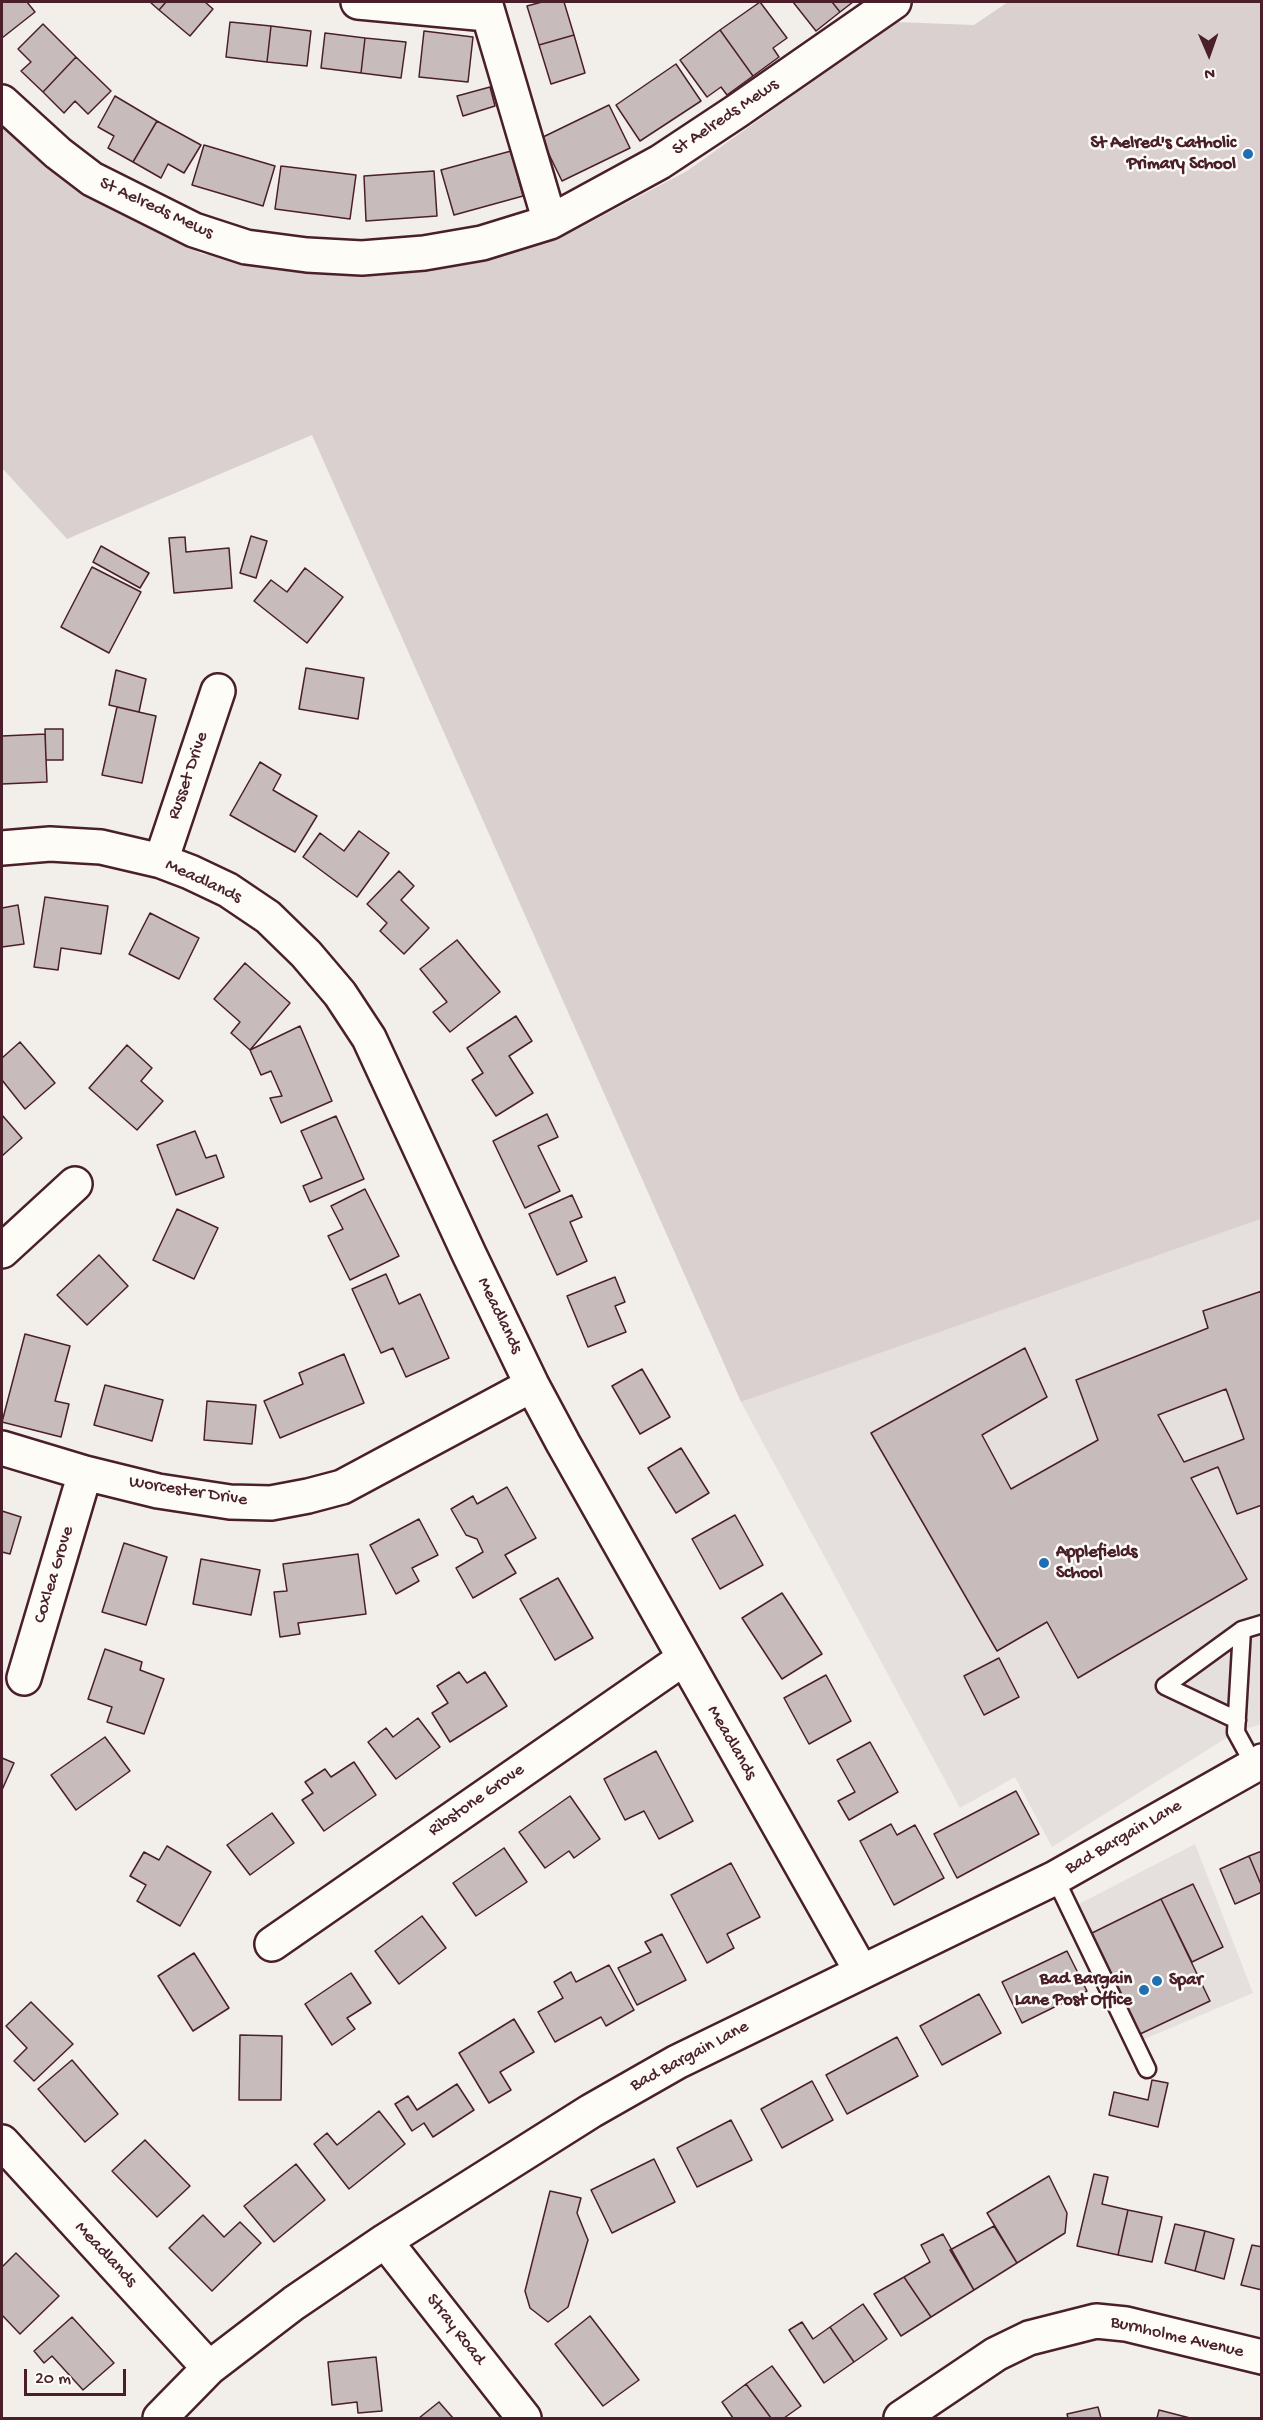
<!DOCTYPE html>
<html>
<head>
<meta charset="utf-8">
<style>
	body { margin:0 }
	#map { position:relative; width:1263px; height:2420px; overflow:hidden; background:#f2efeb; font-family:"Gochi Hand",sans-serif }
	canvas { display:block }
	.frame { position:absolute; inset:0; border:3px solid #4a1f2b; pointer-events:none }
	.north { position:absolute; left:1179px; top:24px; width:60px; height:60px; -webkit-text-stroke:4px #fdfcf7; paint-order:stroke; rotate:178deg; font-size:16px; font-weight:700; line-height:24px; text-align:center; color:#4a1f2b }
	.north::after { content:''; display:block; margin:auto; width:21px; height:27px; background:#4a1f2b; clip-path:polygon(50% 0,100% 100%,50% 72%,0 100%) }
	.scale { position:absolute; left:24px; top:2369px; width:102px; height:27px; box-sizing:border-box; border:3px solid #4a1f2b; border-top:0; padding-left:8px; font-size:18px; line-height:21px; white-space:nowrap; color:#4a1f2b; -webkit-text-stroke:4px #fdfcf7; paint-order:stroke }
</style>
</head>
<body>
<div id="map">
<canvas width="1263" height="2420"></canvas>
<div class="frame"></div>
<div class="north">N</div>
<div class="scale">20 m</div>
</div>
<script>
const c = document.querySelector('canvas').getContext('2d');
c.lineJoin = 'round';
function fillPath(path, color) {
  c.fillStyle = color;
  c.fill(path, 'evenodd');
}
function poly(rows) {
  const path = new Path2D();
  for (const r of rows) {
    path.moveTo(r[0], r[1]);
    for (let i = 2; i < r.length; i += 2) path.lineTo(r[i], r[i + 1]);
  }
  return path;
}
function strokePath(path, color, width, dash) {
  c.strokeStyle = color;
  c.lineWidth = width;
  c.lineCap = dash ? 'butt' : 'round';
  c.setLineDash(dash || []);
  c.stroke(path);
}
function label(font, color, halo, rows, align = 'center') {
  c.font = font + ' "Gochi Hand",sans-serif';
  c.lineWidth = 5;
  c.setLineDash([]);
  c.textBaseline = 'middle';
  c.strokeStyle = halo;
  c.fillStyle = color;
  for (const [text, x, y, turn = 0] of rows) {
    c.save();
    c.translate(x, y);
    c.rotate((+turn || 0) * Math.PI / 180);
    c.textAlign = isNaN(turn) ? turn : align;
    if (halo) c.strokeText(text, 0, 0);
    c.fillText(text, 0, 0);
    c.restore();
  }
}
fillPath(poly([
	[1261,1219,1261,1724,1236,1732,1052,1847,1015,1777,960,1808,741,1402],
	[1195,1844,1253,1993,1140,2041,1075,1906]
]), '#e5dfdd');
fillPath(poly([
	[1008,2,1261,2,1261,1219,741,1402,312,435,67,539,2,468,2,125,85,190,202,254,312,267,439,265,568,234,687,171,896,22,974,25]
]), '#d9d0cf');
const building = poly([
	[2,2,27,2,35,12,2,38,2,2],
	[150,2,166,2,159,10,150,2],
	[166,2,205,2,213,9,190,36,159,10,166,2],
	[542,2,564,2,574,35,539,45,527,6,542,2],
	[760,2,787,38,773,48,779,57,753,76,720,30,760,2],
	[793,2,832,2,840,12,816,31,793,2],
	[832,2,853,2,840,12,832,2],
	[230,22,271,26,267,62,226,57,230,22],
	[43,24,76,57,43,92,21,71,31,62,18,49,43,24],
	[271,26,311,31,307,66,267,62,271,26],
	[720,30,753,76,727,95,721,87,707,97,680,60,720,30],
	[424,31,473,37,468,82,419,77,424,31],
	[325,33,365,38,361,73,321,68,325,33],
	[574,35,585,73,551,84,539,45,574,35],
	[365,38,406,42,401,78,361,73,365,38],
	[76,57,111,91,88,114,75,101,64,113,43,92,76,57],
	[676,64,701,101,640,141,616,105,676,64],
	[490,87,495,106,463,116,457,96,490,87],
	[115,96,157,121,133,162,108,148,114,136,98,127,115,96],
	[609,105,630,148,562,181,541,138,609,105],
	[157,121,201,145,184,173,168,164,161,178,133,162,157,121],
	[204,145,275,166,263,206,192,185,204,145],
	[511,151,523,196,454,215,441,170,511,151],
	[281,166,356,175,350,219,275,209,281,166],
	[434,171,437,216,366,221,364,176,434,171],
	[251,536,267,541,256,578,240,573,251,536],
	[185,537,186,552,229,548,232,588,174,593,169,538,185,537],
	[101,546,149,573,140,588,93,562,101,546],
	[92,567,141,592,109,653,61,627,92,567],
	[305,568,343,597,307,643,254,601,271,580,287,592,305,568],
	[306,668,364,678,358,719,299,709,306,668],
	[116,670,146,679,139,712,109,705,116,670],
	[117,707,156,716,142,783,102,775,117,707],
	[45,729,63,729,63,760,46,760,45,729],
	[45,734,47,782,2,784,2,736,45,734],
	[260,762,281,775,273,790,317,816,295,852,230,815,260,762],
	[359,831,389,853,357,897,303,857,320,833,344,851,359,831],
	[399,871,414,886,401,900,429,928,404,954,380,931,387,923,367,904,399,871],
	[45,897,108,906,101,954,61,948,58,970,34,967,45,897],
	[18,905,24,944,2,947,2,908,18,905],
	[150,913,199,938,179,979,129,954,150,913],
	[457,940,500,992,450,1032,433,1012,447,1002,420,969,457,940],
	[245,963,290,1003,250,1050,231,1033,240,1022,214,999,245,963],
	[516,1016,532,1041,509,1056,533,1093,496,1116,472,1080,483,1073,467,1048,516,1016],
	[300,1026,332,1101,281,1123,270,1098,282,1096,271,1071,261,1075,250,1050,300,1026],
	[20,1042,55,1083,25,1109,2,1080,2,1058,20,1042],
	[127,1045,152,1068,141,1081,163,1101,137,1130,89,1088,127,1045],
	[547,1114,558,1137,538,1146,560,1191,525,1208,493,1141,547,1114],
	[2,1115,22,1138,2,1156,2,1115],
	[336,1116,364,1179,310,1202,303,1186,322,1178,301,1131,336,1116],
	[195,1131,206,1158,216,1155,224,1177,176,1195,157,1145,195,1131],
	[365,1189,399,1256,350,1280,328,1236,343,1229,331,1206,365,1189],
	[572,1195,582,1217,570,1222,587,1261,557,1275,529,1214,572,1195],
	[177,1209,218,1228,194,1279,153,1260,177,1209],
	[99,1255,128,1286,87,1325,57,1295,99,1255],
	[386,1274,399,1304,420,1294,449,1358,406,1377,393,1348,381,1353,352,1289,386,1274],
	[615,1277,625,1302,615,1306,626,1332,588,1347,567,1296,615,1277],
	[1262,1291,1262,1505,1237,1514,1218,1467,1191,1478,1247,1579,1078,1678,1047,1622,997,1651,871,1433,1025,1348,1047,1397,982,1435,1011,1489,1098,1440,1076,1380,1208,1328,1203,1311,1262,1291],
	[1226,1389,1244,1439,1184,1462,1158,1415,1226,1389],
	[25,1334,70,1346,55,1401,69,1404,61,1437,2,1422,25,1334],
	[344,1354,364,1403,280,1438,264,1401,303,1384,299,1373,344,1354],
	[642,1369,670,1417,640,1434,612,1386,642,1369],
	[105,1385,163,1400,152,1441,94,1425,105,1385],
	[207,1401,256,1405,252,1444,204,1440,207,1401],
	[681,1448,709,1493,676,1513,648,1468,681,1448],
	[507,1487,536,1538,505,1555,516,1573,473,1598,456,1568,483,1552,477,1539,466,1535,451,1509,473,1496,477,1504,507,1487],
	[2,1511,21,1517,10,1554,2,1552,2,1511],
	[735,1515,763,1565,720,1589,692,1539,735,1515],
	[419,1519,438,1555,412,1568,419,1581,396,1594,370,1545,419,1519],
	[124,1543,167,1557,146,1625,102,1612,124,1543],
	[358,1554,366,1614,298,1623,300,1634,280,1637,274,1592,287,1591,283,1564,358,1554],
	[201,1559,260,1570,251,1615,193,1604,201,1559],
	[558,1578,593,1638,555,1660,520,1599,558,1578],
	[782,1593,822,1654,782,1679,742,1618,782,1593],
	[105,1649,142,1662,140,1670,164,1679,144,1734,107,1722,112,1707,88,1699,105,1649],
	[999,1658,1019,1697,984,1715,964,1676,999,1658],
	[459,1672,467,1683,485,1672,507,1706,450,1742,432,1713,448,1703,437,1686,459,1672],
	[826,1675,851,1721,809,1744,784,1698,826,1675],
	[418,1718,440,1747,396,1779,368,1742,386,1728,393,1737,418,1718],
	[105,1737,130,1771,76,1810,51,1775,105,1737],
	[870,1742,898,1792,849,1820,838,1801,855,1792,837,1760,870,1742],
	[656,1751,693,1821,659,1839,644,1811,625,1820,604,1779,656,1751],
	[2,1758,14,1763,2,1790,2,1758],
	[354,1762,376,1795,324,1831,302,1800,313,1793,305,1782,325,1769,331,1777,354,1762],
	[1016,1791,1039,1834,957,1878,934,1834,1016,1791],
	[570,1796,600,1839,574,1858,569,1851,545,1868,519,1832,570,1796],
	[272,1813,294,1843,250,1875,227,1845,272,1813],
	[891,1824,897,1835,915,1825,944,1878,894,1905,860,1841,891,1824],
	[167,1846,211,1872,180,1926,137,1901,146,1885,130,1876,144,1852,159,1860,167,1846],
	[504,1848,527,1882,476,1916,453,1883,504,1848],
	[1262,1851,1262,1887,1249,1856,1262,1851],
	[1249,1856,1262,1887,1262,1892,1235,1904,1220,1869,1249,1856],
	[731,1863,760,1917,727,1934,734,1948,707,1963,671,1895,731,1863],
	[1193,1884,1223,1947,1192,1962,1161,1899,1193,1884],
	[1161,1899,1210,2001,1138,2035,1090,1934,1161,1899],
	[422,1916,446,1948,399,1984,375,1951,422,1916],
	[662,1934,686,1980,637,2005,618,1968,651,1952,645,1942,662,1934],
	[1067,1951,1087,1991,1022,2023,1002,1982,1067,1951],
	[194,1953,229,2008,193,2031,158,1976,194,1953],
	[609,1965,634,2010,606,2026,601,2017,555,2042,538,2012,563,1998,554,1982,571,1972,576,1982,609,1965],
	[351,1973,371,2003,347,2018,355,2029,332,2045,305,2004,351,1973],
	[979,1994,1001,2033,942,2065,920,2026,979,1994],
	[31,2002,73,2044,34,2081,14,2061,27,2048,6,2026,31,2002],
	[514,2019,534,2052,500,2072,511,2090,489,2103,459,2053,514,2019],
	[240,2035,282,2036,281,2100,239,2100,240,2035],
	[897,2037,918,2076,847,2114,826,2075,897,2037],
	[72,2060,118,2114,85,2142,38,2089,72,2060],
	[1152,2080,1168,2083,1158,2127,1109,2115,1114,2092,1148,2100,1152,2080],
	[812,2081,833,2120,782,2148,761,2109,812,2081],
	[457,2084,474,2110,433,2137,424,2123,412,2131,395,2104,408,2096,417,2110,457,2084],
	[379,2111,405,2144,349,2189,314,2144,327,2133,337,2145,379,2111],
	[731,2120,752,2160,697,2187,677,2148,731,2120],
	[145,2140,190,2186,157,2217,112,2171,145,2140],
	[654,2159,675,2202,612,2233,591,2190,654,2159],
	[296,2164,325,2200,274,2242,244,2206,296,2164],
	[1094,2174,1108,2177,1102,2204,1128,2210,1118,2255,1077,2246,1094,2174],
	[1049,2176,1067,2213,1065,2233,1017,2263,987,2213,1049,2176],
	[550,2191,581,2198,577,2213,588,2240,568,2307,548,2322,530,2308,525,2291,550,2191],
	[1128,2210,1162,2217,1152,2262,1118,2255,1128,2210],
	[203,2215,224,2237,240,2222,261,2243,212,2291,169,2248,203,2215],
	[1175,2224,1205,2231,1195,2271,1165,2263,1175,2224],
	[994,2226,1017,2263,974,2290,950,2250,994,2226],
	[1205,2231,1234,2239,1224,2279,1195,2271,1205,2231],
	[943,2234,974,2290,931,2317,904,2277,930,2262,921,2245,943,2234],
	[1252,2245,1262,2247,1262,2290,1241,2285,1252,2245],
	[16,2253,59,2296,20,2334,2,2315,2,2267,16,2253],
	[904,2277,931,2317,901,2336,874,2294,904,2277],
	[863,2304,887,2339,854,2362,830,2327,863,2304],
	[590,2316,639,2380,603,2406,555,2344,590,2316],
	[72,2317,114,2363,83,2390,52,2356,44,2363,34,2351,72,2317],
	[802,2322,813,2339,830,2327,854,2362,824,2383,789,2330,802,2322],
	[376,2357,382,2411,358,2413,357,2402,332,2405,328,2362,376,2357],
	[772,2366,801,2406,784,2418,771,2418,746,2384,772,2366],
	[746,2384,771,2418,733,2418,722,2402,746,2384],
	[439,2402,453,2418,419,2418,439,2402],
	[1098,2407,1101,2418,1068,2418,1067,2414,1098,2407],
	[1159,2410,1190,2418,1157,2418,1159,2410]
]);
fillPath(building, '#c8bbbb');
strokePath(building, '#4a1f2b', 1.5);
const service = poly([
	[1237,1720,1165,1686,1242,1630],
	[1254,1765,1236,1732,1242,1630,1262,1624],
	[1055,1878,1147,2069]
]);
const minor = poly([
	[358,2,487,14],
	[485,2,550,222],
	[2,102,58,153,92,179,194,230,246,247,307,255,362,258,424,253,482,243,550,222,660,162,737,111,894,2],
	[2,848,50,844,101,847,161,861,190,872,228,890,268,917,306,954,340,994,369,1038,469,1254,532,1385,563,1443,861,1971],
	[161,861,218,691],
	[2,1251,75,1184],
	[2,1448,85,1473,158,1491,230,1502,271,1503,308,1496,342,1487,532,1385],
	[24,1678,85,1473],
	[272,1944,683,1659],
	[2,2142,209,2368],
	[385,2241,524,2418],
	[160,2418,209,2368,294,2303,385,2241,591,2111,677,2062,1055,1878,1262,1761],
	[901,2418,996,2354,1029,2338,1096,2321,1126,2324,1262,2357]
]);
strokePath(service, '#4a1f2b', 21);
strokePath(minor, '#4a1f2b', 38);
strokePath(service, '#fdfcf7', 16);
strokePath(minor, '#fdfcf7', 33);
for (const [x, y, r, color] of [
	[1248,154,6,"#1f6fb2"],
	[1044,1563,6,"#1f6fb2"],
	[1157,1981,6,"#1f6fb2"],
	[1144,1990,6,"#1f6fb2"]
]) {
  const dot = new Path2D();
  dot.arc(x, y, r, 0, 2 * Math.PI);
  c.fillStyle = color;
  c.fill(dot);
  strokePath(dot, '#fdfcf7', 2);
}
label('18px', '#4a1f2b', '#fdfcf7', [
	["St Aelreds Mews",726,118,-34],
	["St Aelreds Mews",156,209,25],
	["Russet Drive",189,776,-71],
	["Meadlands",203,882,25],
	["Meadlands",499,1316,64],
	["Worcester Drive",188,1492,9],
	["Coxlea Grove",55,1575,-73],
	["Meadlands",731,1743,60],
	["Ribstone Grove",477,1801,-35],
	["Bad Bargain Lane",1124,1838,-30],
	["Bad Bargain Lane",690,2057,-28],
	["Meadlands",105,2255,47],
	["Stray Road",455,2330,52],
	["Burnholme Avenue",1177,2338,13]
]);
label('bold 18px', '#4a1f2b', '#fdfcf7', [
	["St Aelred's Catholic",1236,144],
	["Primary School",1236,165],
	["Applefields",1056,1553,"left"],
	["School",1056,1574,"left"],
	["Bad Bargain",1132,1980],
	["Lane Post Office",1132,2001],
	["Spar",1169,1981,"left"]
], 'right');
</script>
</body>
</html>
